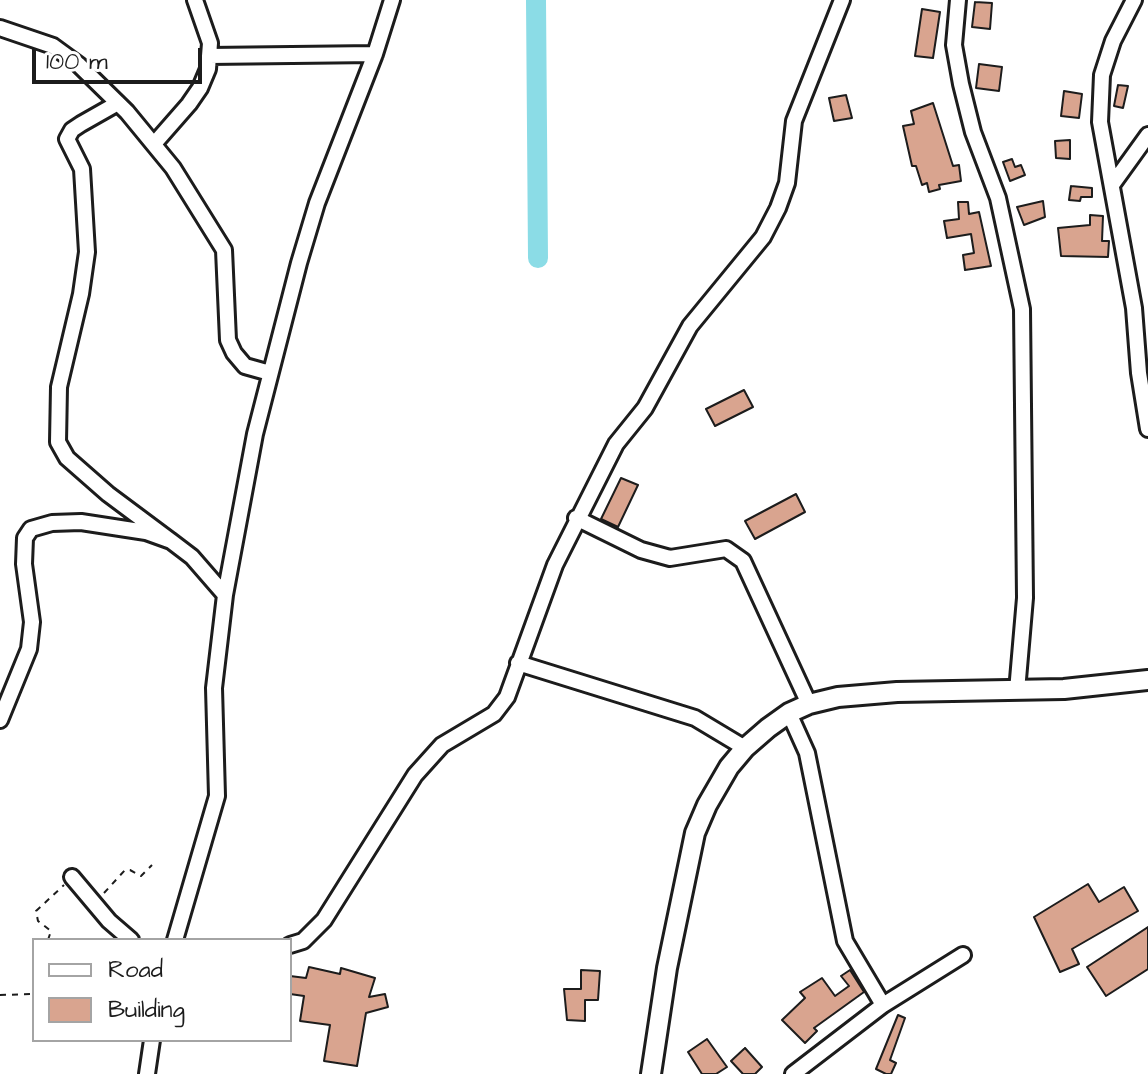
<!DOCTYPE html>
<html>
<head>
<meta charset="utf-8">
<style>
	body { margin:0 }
	#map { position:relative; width:1148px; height:1074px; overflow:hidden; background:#fff; font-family:"Architects Daughter",sans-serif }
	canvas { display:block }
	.legend { position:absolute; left:32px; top:938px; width:260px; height:104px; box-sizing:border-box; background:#fff; border:2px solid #a4a4a4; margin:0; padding:10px 14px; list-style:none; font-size:24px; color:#1c1c1c }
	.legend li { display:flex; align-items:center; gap:16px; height:40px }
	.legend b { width:40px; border:2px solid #a4a4a4 }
	.scale { position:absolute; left:32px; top:48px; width:170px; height:36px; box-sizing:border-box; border:4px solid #1c1c1c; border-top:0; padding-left:10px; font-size:24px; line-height:28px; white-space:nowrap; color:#1c1c1c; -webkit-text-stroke:6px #fff; paint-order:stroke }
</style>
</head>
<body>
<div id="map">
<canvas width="1148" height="1074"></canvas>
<ul class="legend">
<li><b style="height:10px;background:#fff"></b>Road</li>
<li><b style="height:22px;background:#d9a48f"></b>Building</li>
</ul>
<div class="scale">100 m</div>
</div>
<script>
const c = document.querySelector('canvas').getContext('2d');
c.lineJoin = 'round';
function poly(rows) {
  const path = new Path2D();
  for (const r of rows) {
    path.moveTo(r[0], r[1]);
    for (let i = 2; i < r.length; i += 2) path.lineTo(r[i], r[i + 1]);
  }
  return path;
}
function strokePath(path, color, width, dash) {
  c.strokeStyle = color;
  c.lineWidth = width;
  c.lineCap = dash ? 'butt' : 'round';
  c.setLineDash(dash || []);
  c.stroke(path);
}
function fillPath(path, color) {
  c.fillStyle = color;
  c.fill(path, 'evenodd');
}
strokePath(poly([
	[536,0,538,258]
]), '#8bdce6', 20);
const building = poly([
	[975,2,992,3,990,29,972,27,975,2],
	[922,9,940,12,933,58,915,56,922,9],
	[979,64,1002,67,999,91,976,88,979,64],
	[1118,85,1128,86,1123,108,1114,106,1118,85],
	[1064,91,1082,94,1079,118,1061,116,1064,91],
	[846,95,852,118,834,121,829,98,846,95],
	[933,103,953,166,959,165,961,181,939,185,940,189,929,192,927,183,922,185,916,166,912,166,903,126,914,124,911,111,933,103],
	[1070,140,1070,159,1056,158,1055,141,1070,140],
	[1012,159,1015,167,1021,165,1025,175,1010,181,1003,162,1012,159],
	[1071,186,1092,188,1092,197,1081,197,1080,201,1069,200,1071,186],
	[1043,201,1045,217,1024,225,1017,207,1043,201],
	[958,202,968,202,969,214,979,212,991,266,965,270,963,255,974,253,971,234,947,238,944,221,959,219,958,202],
	[1090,215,1103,216,1102,241,1109,241,1108,257,1061,256,1058,228,1090,225,1090,215],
	[744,390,753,407,715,426,706,409,744,390],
	[621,478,638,485,618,527,601,519,621,478],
	[796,494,805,512,755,539,745,521,796,494],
	[1088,884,1099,902,1124,887,1138,911,1072,949,1079,964,1060,972,1034,917,1088,884],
	[1148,927,1148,969,1106,996,1087,967,1148,927],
	[309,967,340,974,341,968,375,978,369,997,385,994,388,1007,366,1013,357,1066,324,1061,330,1025,300,1021,304,996,290,994,290,976,306,978,309,967],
	[581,970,600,971,598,1000,585,1000,585,1021,567,1020,564,989,581,989,581,970],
	[850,970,864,992,814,1028,817,1031,805,1043,782,1020,805,998,800,992,822,978,835,996,849,986,841,976,850,970],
	[898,1015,905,1018,890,1060,896,1063,891,1074,886,1074,876,1069,898,1015],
	[707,1039,727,1067,716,1074,702,1074,688,1052,707,1039],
	[745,1048,762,1067,755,1074,743,1074,731,1061,745,1048]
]);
fillPath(building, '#d9a48f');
strokePath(building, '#1c1c1c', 2);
const minor = poly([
	[958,0,954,45,961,84,973,132,998,198,1022,309,1025,598,1017,691],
	[1134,0,1113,41,1102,75,1100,122,1134,308,1139,373,1148,429],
	[0,28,53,46,79,65,127,112,173,168,224,250,228,340,234,353,245,366,270,373],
	[209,56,375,54],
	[118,103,81,124,72,130,67,139,82,169,87,252,81,294,59,387,58,442,67,458,108,494,171,541],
	[154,144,189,104,200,88,208,69,210,43,195,0],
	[1112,185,1148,135],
	[576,518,641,550,670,558,726,549,743,561,809,704],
	[518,663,695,718,745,748],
	[789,713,807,753,845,941,883,1005],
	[0,720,29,649,32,622,24,564,25,538,31,529,52,523,81,522,146,532,171,541,192,557,225,595],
	[72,877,109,921,131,940],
	[175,940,217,796,214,688,225,595,255,434,299,263,317,203,375,54,392,0],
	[290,945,303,941,324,920,415,775,442,745,494,714,507,697,555,565,616,444,645,408,690,326,763,237,778,208,787,183,794,121,842,0],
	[147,1074,152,1040],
	[793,1074,883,1005,963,955]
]);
const major = poly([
	[651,1074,667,968,695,833,707,805,729,767,745,748,768,728,789,713,809,704,838,697,897,692,1064,689,1148,680]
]);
strokePath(minor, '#1c1c1c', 20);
strokePath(major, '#1c1c1c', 24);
strokePath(poly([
	[104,893,125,870,130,870,141,876,152,865],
	[48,940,51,931,38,921,36,911,64,885],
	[0,995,34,994]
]), '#1c1c1c', 2, [6, 6]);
strokePath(minor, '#fff', 14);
strokePath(major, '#fff', 18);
</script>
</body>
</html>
